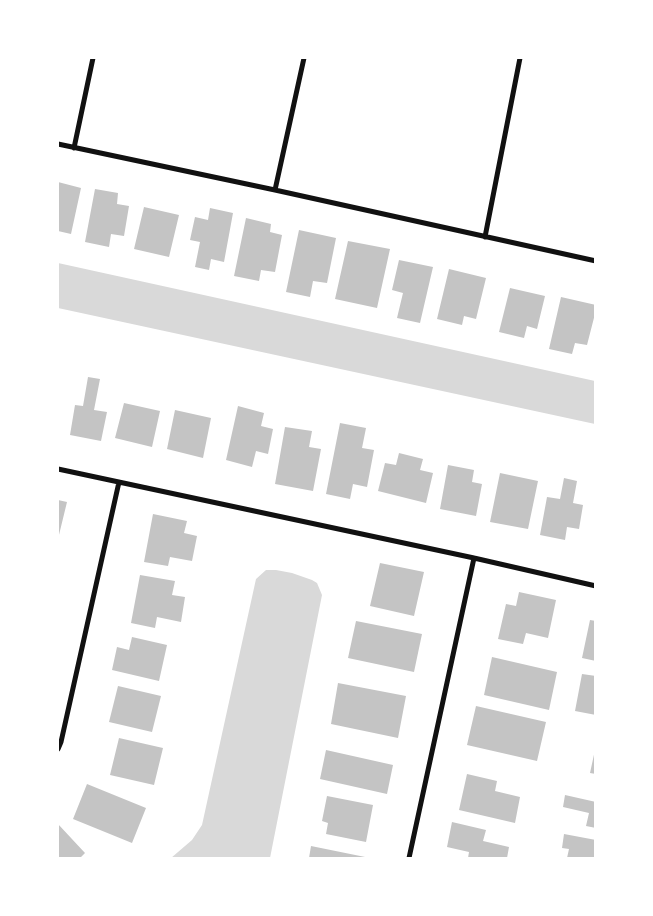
<!DOCTYPE html>
<html>
<head>
<meta charset="utf-8">
<style>
	body { margin:0 }
	#map { position:relative; width:653px; height:916px; overflow:hidden; background:#fff; font-family:"Roboto Condensed",sans-serif }
	canvas { display:block }
	.frame { position:absolute; inset:0; border:59px solid #fff; pointer-events:none }
</style>
</head>
<body>
<div id="map">
<canvas width="653" height="916"></canvas>
<div class="frame"></div>
</div>
<script>
const c = document.querySelector('canvas').getContext('2d');
c.lineJoin = 'round';
function fillPath(path, color) {
  c.fillStyle = color;
  c.fill(path, 'evenodd');
}
function poly(rows) {
  const path = new Path2D();
  for (const r of rows) {
    path.moveTo(r[0], r[1]);
    for (let i = 2; i < r.length; i += 2) path.lineTo(r[i], r[i + 1]);
  }
  return path;
}
function strokePath(path, color, width, dash) {
  c.strokeStyle = color;
  c.lineWidth = width;
  c.lineCap = dash ? 'butt' : 'round';
  c.setLineDash(dash || []);
  c.stroke(path);
}
fillPath(poly([
	[58,263,595,381,595,424,58,308],
	[266,570,276,570,292,573,312,580,317,583,322,595,270,858,171,858,192,840,202,825,256,579]
]), '#d9d9d9');
fillPath(poly([
	[58,182,81,188,71,234,58,231],
	[95,189,118,193,117,204,129,206,124,236,111,234,109,247,85,242],
	[144,207,179,215,169,257,134,249],
	[210,208,233,213,224,262,211,259,209,270,195,267,200,242,190,240,195,217,208,220],
	[246,218,271,224,270,232,282,235,275,272,261,270,259,281,234,276],
	[299,230,336,238,327,283,313,281,310,297,286,292],
	[348,241,390,249,377,308,335,299],
	[399,260,433,267,420,323,397,318,403,293,392,290],
	[449,269,486,278,476,319,464,316,462,325,437,319],
	[510,288,545,296,537,329,527,326,524,338,499,332],
	[561,297,596,305,596,310,587,345,575,343,572,354,549,349],
	[88,377,100,379,94,410,107,412,101,441,70,435,75,405,83,406],
	[124,403,160,411,152,447,115,438],
	[238,406,264,413,261,426,273,429,268,454,256,451,252,467,226,460],
	[175,410,211,418,203,458,167,449],
	[340,423,366,428,362,448,374,450,367,487,353,484,350,499,326,494],
	[285,427,312,431,309,447,321,449,313,491,275,484],
	[399,453,423,459,420,470,433,473,426,503,378,491,385,463,396,465],
	[448,465,474,470,472,482,482,484,476,516,440,509],
	[500,473,538,481,528,529,490,522],
	[564,478,577,481,573,503,583,505,579,529,567,527,565,540,540,535,547,497,560,499],
	[58,500,67,502,58,539],
	[153,514,187,521,184,533,197,536,192,561,170,557,168,566,144,562],
	[380,563,424,572,414,616,370,606],
	[140,575,175,581,172,595,185,597,181,622,157,617,155,628,131,623],
	[519,592,556,600,548,638,526,633,523,644,498,639,506,604,516,606],
	[590,620,596,621,596,661,582,658],
	[356,621,422,634,414,672,348,658],
	[132,637,167,645,159,681,112,670,117,647,129,650],
	[492,657,557,672,549,710,484,695],
	[582,674,596,676,596,715,575,711],
	[338,683,406,696,398,738,331,724],
	[118,686,161,696,152,732,109,722],
	[476,706,546,722,537,761,467,745],
	[119,738,163,748,154,785,110,775],
	[326,750,393,765,387,794,320,779],
	[595,750,596,750,596,774,590,773],
	[467,774,497,781,495,791,520,797,515,823,459,810],
	[87,784,146,808,132,843,73,819],
	[565,795,596,802,596,828,586,826,589,813,563,807],
	[327,796,373,805,366,842,326,834,328,823,322,821],
	[452,822,486,830,483,841,509,847,507,858,468,858,469,852,447,847],
	[58,824,85,853,80,858,58,858],
	[564,834,596,840,596,858,567,858,569,849,562,848],
	[311,846,370,858,309,858]
]), '#c4c4c4');
strokePath(poly([
	[58,144,275,190,596,261],
	[74,148,93,58],
	[275,190,304,58],
	[485,237,520,58],
	[58,469,474,558,596,586],
	[58,749,61,742,119,482],
	[409,858,474,558]
]), '#111', 5);
</script>
</body>
</html>
